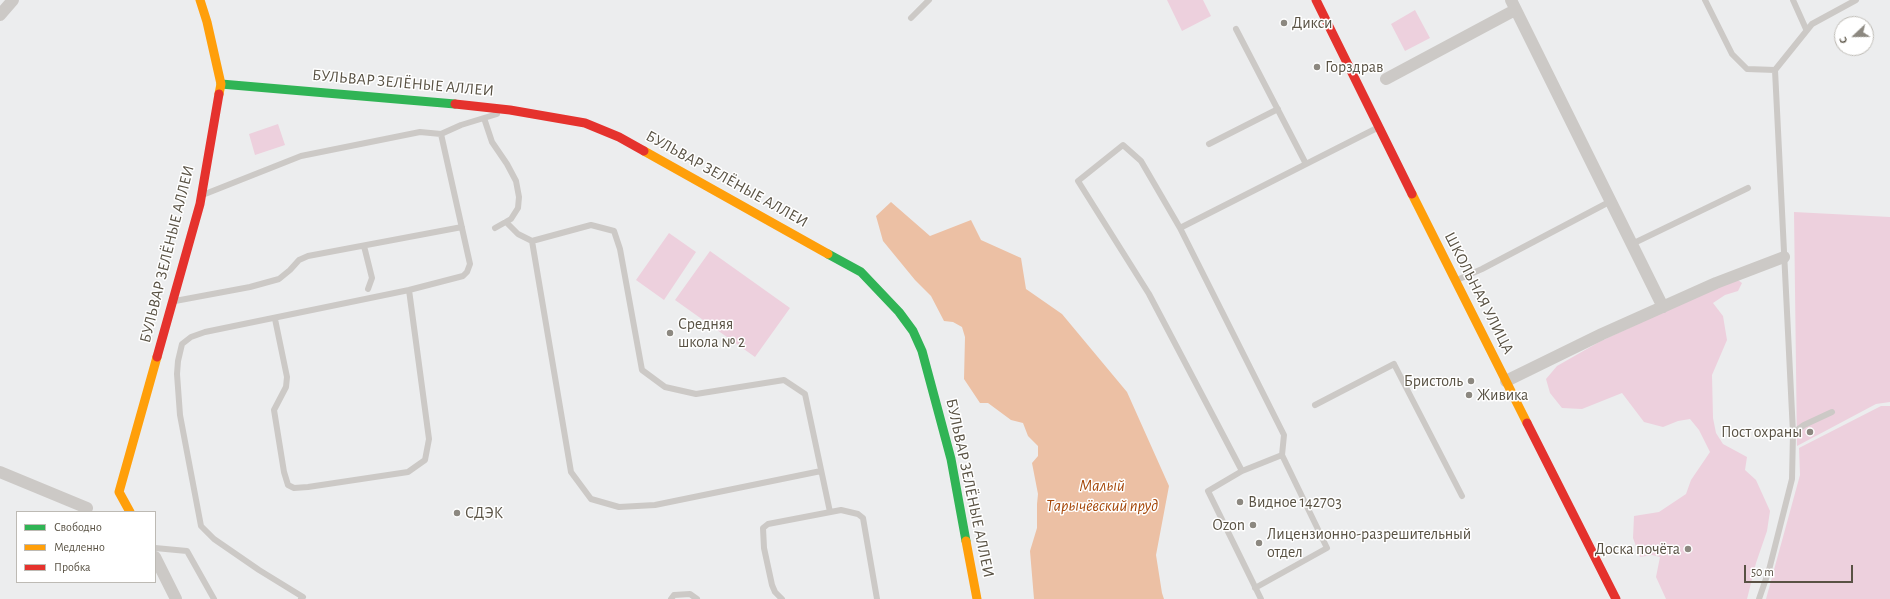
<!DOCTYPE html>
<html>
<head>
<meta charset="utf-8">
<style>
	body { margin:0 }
	#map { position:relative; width:1890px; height:599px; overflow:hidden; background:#ecedee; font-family:"Alegreya Sans",sans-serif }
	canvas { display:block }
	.legend { position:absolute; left:16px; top:511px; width:140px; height:72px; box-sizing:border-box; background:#fff; border:1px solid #bdbab4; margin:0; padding:5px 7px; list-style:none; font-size:12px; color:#595244 }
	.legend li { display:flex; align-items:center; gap:8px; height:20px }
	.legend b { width:20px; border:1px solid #bdbab4 }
	.north { position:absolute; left:1834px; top:16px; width:40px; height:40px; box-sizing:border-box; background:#fff; border:1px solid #bdbab4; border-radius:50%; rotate:248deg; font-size:11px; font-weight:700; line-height:16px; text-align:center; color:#595244 }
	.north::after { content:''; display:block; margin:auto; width:14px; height:18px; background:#8c8880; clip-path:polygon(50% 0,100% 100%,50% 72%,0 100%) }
	.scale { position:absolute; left:1744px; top:565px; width:109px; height:18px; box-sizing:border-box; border:2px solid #595244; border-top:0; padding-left:5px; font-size:12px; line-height:14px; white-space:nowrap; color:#595244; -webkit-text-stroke:3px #fff; paint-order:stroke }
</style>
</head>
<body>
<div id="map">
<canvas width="1890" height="599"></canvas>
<ul class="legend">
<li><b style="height:5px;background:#30b455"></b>Свободно</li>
<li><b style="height:5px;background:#ff9f0a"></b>Медленно</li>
<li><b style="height:5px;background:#e5322d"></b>Пробка</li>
</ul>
<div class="north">С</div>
<div class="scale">50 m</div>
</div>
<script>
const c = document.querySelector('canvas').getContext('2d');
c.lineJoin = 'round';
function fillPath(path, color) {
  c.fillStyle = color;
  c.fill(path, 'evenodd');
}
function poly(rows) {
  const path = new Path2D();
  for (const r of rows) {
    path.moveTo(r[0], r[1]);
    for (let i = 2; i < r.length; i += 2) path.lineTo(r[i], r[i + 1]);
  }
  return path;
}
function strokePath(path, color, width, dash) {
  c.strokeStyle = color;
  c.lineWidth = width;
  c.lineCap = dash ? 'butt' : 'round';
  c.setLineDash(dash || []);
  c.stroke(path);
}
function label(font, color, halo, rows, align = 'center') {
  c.font = font + ' "Alegreya Sans",sans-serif';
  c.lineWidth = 3;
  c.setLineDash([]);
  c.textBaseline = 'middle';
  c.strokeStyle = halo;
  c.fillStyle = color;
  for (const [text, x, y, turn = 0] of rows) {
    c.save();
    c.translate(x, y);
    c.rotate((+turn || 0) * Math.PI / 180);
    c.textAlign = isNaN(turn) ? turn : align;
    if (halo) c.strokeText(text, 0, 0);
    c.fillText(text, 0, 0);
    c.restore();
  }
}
fillPath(poly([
	[1167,0,1203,0,1211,16,1182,31],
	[1415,10,1430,38,1405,51,1391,24],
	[278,124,285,145,255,155,249,134],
	[1794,212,1890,217,1890,402,1876,404,1797,446],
	[669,233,696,252,664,300,636,280],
	[710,251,790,308,755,357,675,300],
	[1738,280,1742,283,1738,291,1725,295,1713,303,1723,316,1727,340,1712,375,1713,418,1716,433,1723,444,1747,457,1745,470,1756,480,1770,511,1767,531,1756,563,1747,599,1666,599,1656,577,1660,557,1652,555,1640,557,1633,538,1634,516,1659,512,1686,494,1691,480,1710,452,1699,430,1690,419,1678,421,1663,427,1644,422,1622,393,1582,409,1562,408,1550,393,1546,379,1557,366,1599,342,1706,292],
	[1881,406,1890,406,1890,599,1766,599,1800,475,1799,448]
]), '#edd0dd');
fillPath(poly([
	[891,202,930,236,971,220,981,240,1021,258,1026,289,1062,314,1127,392,1169,486,1156,555,1162,593,1164,599,1034,599,1030,551,1037,528,1037,504,1038,494,1032,463,1038,456,1038,446,1028,436,1023,423,1011,420,988,403,980,403,964,379,965,337,962,327,953,322,944,321,931,296,915,280,883,241,876,216]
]), '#ecc0a4');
strokePath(poly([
	[1705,0,1732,54,1747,69,1775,70],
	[1793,0,1806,29],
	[911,18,929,0],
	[1236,29,1306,164],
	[484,118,492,142,507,164,516,181,519,197,518,208,511,219,495,228],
	[1209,144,1278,109],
	[205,194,301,156,420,132,441,134],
	[506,222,518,234,532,241,591,225,614,231,620,249,642,370,665,387,696,394,784,380,805,394,830,512],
	[1180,228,1377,128],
	[532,241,571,472,591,499,619,507,655,505,821,471],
	[1632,244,1748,188],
	[364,246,372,278,368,289],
	[1457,280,1482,269,1611,201],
	[175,301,250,287,279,279,290,270,299,260,308,256,462,227],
	[275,319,287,377,286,387,274,410,284,472,288,485,294,488,308,487,408,472,425,460,429,439,409,290],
	[1315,405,1394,364,1462,496],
	[1793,433,1804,425,1832,412],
	[1242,471,1149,294,1078,181,1123,145,1141,161,1180,228,1284,435,1282,455,1327,548,1255,588],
	[155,548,187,551,214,599],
	[301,599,303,597,259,570,214,539,201,526,180,415,177,374,178,361,182,344,191,337,205,332,409,290,463,276,467,272,470,264,441,134,461,125,497,114],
	[671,599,674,595,690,594,697,599],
	[782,599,775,592,772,585,764,548,763,528,768,524,841,510,858,514,863,518,877,599],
	[1261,599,1208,491,1242,471,1282,455],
	[1759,599,1769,570,1792,479,1793,433,1775,70,1812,24,1856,0]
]), '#ccc9c6', 6);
strokePath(poly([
	[1511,0,1663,307],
	[0,15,13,0],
	[1386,79,1515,10],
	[1506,381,1602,334,1716,283,1784,257],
	[0,472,87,508],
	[155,557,176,599]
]), '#ccc9c6', 12);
strokePath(poly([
	[221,84,455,104],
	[828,254,861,272,899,312,913,331,922,351,951,459,966,541]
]), '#30b455', 9);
strokePath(poly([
	[200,0,207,22,221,84,219,94],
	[644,151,828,254],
	[1412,194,1527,423],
	[130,512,119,492,157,357],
	[966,541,977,599]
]), '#ff9f0a', 9);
strokePath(poly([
	[1316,0,1412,194],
	[455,104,510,110,585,123,619,137,644,151],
	[157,357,200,204,219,94],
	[1527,423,1616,599]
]), '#e5322d', 9);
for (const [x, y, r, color] of [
	[1284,23,4,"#8c8880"],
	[1317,67,4,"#8c8880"],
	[670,333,4,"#8c8880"],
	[1471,381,4,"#8c8880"],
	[1469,395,4,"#8c8880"],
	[1810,432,4,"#8c8880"],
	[1240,502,4,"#8c8880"],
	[457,513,4,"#8c8880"],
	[1253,525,4,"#8c8880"],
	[1259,543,4,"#8c8880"],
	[1688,549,4,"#8c8880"]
]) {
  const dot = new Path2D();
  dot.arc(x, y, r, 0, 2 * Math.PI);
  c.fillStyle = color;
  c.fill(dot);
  strokePath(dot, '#fff', 1.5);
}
label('16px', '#595244', '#fff', [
	["Дикси",1292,23],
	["Горздрав",1325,67],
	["Средняя",678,324],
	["школа № 2",678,342],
	["Бристоль",1463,381,"right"],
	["Живика",1477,395],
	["Пост охраны",1802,432,"right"],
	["Видное 142703",1248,502],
	["СДЭК",465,513],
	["Ozon",1245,525,"right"],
	["Лицензионно-разрешительный",1267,534],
	["отдел",1267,552],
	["Доска почёта",1680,549,"right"]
], 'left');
label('16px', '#595244', '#fff', [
	["БУЛЬВАР ЗЕЛЁНЫЕ АЛЛЕИ",403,83,5],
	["БУЛЬВАР ЗЕЛЁНЫЕ АЛЛЕИ",727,179,29],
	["БУЛЬВАР ЗЕЛЁНЫЕ АЛЛЕИ",167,254,-76],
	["ШКОЛЬНАЯ УЛИЦА",1479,293,63],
	["БУЛЬВАР ЗЕЛЁНЫЕ АЛЛЕИ",970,488,78]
]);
label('italic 17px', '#a6480a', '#fff', [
	["Малый",1102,486],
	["Тарычёвский пруд",1102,506]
]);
</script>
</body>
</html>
